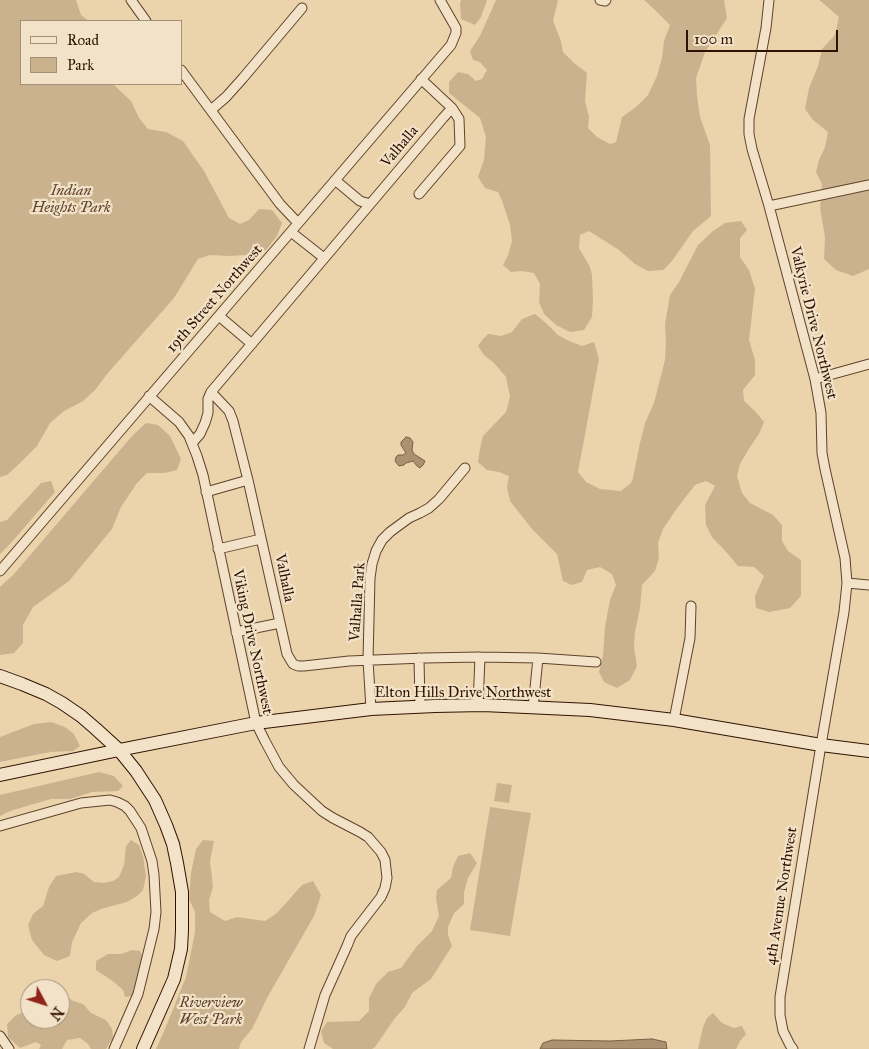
<!DOCTYPE html>
<html>
<head>
<meta charset="utf-8">
<style>
	body { margin:0 }
	#map { position:relative; width:869px; height:1049px; overflow:hidden; background:#ebd3ab; font-family:"IM FELL Great Primer",serif }
	canvas { display:block }
	.legend { position:absolute; left:20px; top:20px; width:162px; height:65px; box-sizing:border-box; background:#f2e2c8; border:1px solid #a58f78; margin:0; padding:6px 9px; list-style:none; font-size:15px; color:#311200 }
	.legend li { display:flex; align-items:center; gap:10px; height:25px }
	.legend b { width:25px; border:1px solid #a58f78 }
	.north { position:absolute; left:20px; top:979px; width:50px; height:50px; box-sizing:border-box; background:#f2e2c8; border:1px solid #a58f78; border-radius:50%; rotate:130deg; font-size:14px; font-weight:700; line-height:20px; text-align:center; color:#311200 }
	.north::after { content:''; display:block; margin:auto; width:18px; height:22px; background:#8f2418; clip-path:polygon(50% 0,100% 100%,50% 72%,0 100%) }
	.scale { position:absolute; left:686px; top:30px; width:152px; height:22px; box-sizing:border-box; border:2px solid #311200; border-top:0; padding-left:6px; font-size:15px; line-height:18px; white-space:nowrap; color:#311200; -webkit-text-stroke:4px #f2e2c8; paint-order:stroke }
</style>
</head>
<body>
<div id="map">
<canvas width="869" height="1049"></canvas>
<ul class="legend">
<li><b style="height:6px;background:#f2e2c8"></b>Road</li>
<li><b style="height:14px;background:#cbb28e"></b>Park</li>
</ul>
<div class="north">N</div>
<div class="scale">100 m</div>
</div>
<script>
const c = document.querySelector('canvas').getContext('2d');
c.lineJoin = 'round';
function fillPath(path, color) {
  c.fillStyle = color;
  c.fill(path, 'evenodd');
}
function poly(rows) {
  const path = new Path2D();
  for (const r of rows) {
    path.moveTo(r[0], r[1]);
    for (let i = 2; i < r.length; i += 2) path.lineTo(r[i], r[i + 1]);
  }
  return path;
}
function strokePath(path, color, width, dash) {
  c.strokeStyle = color;
  c.lineWidth = width;
  c.lineCap = dash ? 'butt' : 'round';
  c.setLineDash(dash || []);
  c.stroke(path);
}
function label(font, color, halo, rows, align = 'center') {
  c.font = font + ' "IM FELL Great Primer",serif';
  c.lineWidth = 4.5;
  c.setLineDash([]);
  c.textBaseline = 'middle';
  c.strokeStyle = halo;
  c.fillStyle = color;
  for (const [text, x, y, turn = 0] of rows) {
    c.save();
    c.translate(x, y);
    c.rotate((+turn || 0) * Math.PI / 180);
    c.textAlign = isNaN(turn) ? turn : align;
    if (halo) c.strokeText(text, 0, 0);
    c.fillText(text, 0, 0);
    c.restore();
  }
}
fillPath(poly([
	[0,0,76,0,81,15,89,21,21,21,21,84,114,85,131,101,139,118,148,129,166,132,183,141,204,171,229,218,240,224,249,220,259,209,272,210,282,223,277,236,266,250,247,255,229,256,210,255,198,259,174,298,107,374,95,390,83,401,64,411,50,423,37,446,19,464,7,475,0,477],
	[461,0,487,0,481,17,475,25,461,19,460,3],
	[496,0,558,0,553,21,561,41,563,52,574,63,587,73,585,101,589,117,588,128,597,137,610,144,616,142,622,117,636,107,648,95,657,76,662,58,664,41,670,25,655,10,644,0,724,0,727,18,705,52,696,78,697,96,700,117,710,145,711,216,693,231,672,261,663,270,648,271,635,264,619,250,589,231,580,235,579,248,590,267,592,275,593,299,592,317,584,330,570,332,556,325,544,314,539,302,540,284,534,273,522,271,511,272,503,265,508,255,512,241,510,225,503,203,498,192,485,188,478,177,484,160,486,137,480,118,449,93,449,82,458,72,468,74,476,81,482,79,487,70,480,62,473,60,470,51,480,36],
	[819,0,869,0,869,269,853,276,836,270,824,259,825,237,820,208,822,184,816,172,819,160,825,147,828,132,813,120,805,109,809,88,818,66,822,49,835,35,839,17,823,3],
	[741,221,747,230,740,238,740,257,749,270,755,289,749,340,755,360,755,375,743,390,744,401,755,411,764,422,759,434,750,447,740,464,737,476,742,493,750,503,773,515,782,525,782,541,788,551,801,560,801,596,790,608,769,612,756,608,755,596,764,576,754,567,738,566,728,554,712,537,706,525,705,505,715,486,706,481,695,485,678,507,663,529,658,543,659,558,655,571,642,585,640,608,635,632,634,647,637,666,630,680,617,688,604,682,599,672,603,655,605,627,610,600,616,585,612,574,600,567,587,570,582,582,572,585,563,581,557,554,532,529,510,501,507,487,509,476,499,472,487,470,478,462,480,449,483,436,506,412,510,397,506,377,494,363,484,355,478,346,483,339,488,334,501,336,512,332,522,319,535,314,546,323,558,335,569,341,582,346,594,342,599,359,578,472,586,482,600,489,621,491,631,483,633,478,640,443,645,423,654,403,665,360,666,342,665,324,670,295,679,282,698,245,713,231,725,223],
	[146,423,158,425,170,436,181,459,177,470,165,473,147,473,137,483,121,507,112,529,69,581,33,607,23,625,23,643,14,653,0,655,0,587,14,574,132,436],
	[51,481,55,492,11,543,0,554,0,522,7,520,41,483],
	[51,722,65,727,74,734,80,746,73,751,50,752,0,762,0,737,34,724],
	[99,772,114,776,123,786,118,791,92,792,70,799,51,799,10,811,0,816,0,795],
	[497,783,512,785,509,803,494,801],
	[490,807,531,813,510,936,470,930],
	[131,840,139,845,143,856,146,876,143,890,137,896,127,902,101,909,92,913,81,923,72,942,70,956,57,961,44,955,32,940,28,925,33,914,43,906,49,887,56,876,77,872,84,874,94,882,104,883,113,881,119,877,124,865,126,846],
	[203,840,214,841,210,861,213,887,209,900,210,912,225,921,237,917,265,921,277,913,302,885,313,881,321,895,314,916,267,998,252,1029,241,1042,239,1049,156,1049,165,1029,186,977,195,932,195,912,189,899,191,873,196,849],
	[470,853,477,863,468,878,464,892,464,904,454,913,448,927,448,935,452,946,431,979,412,993,405,1007,395,1018,375,1047,372,1049,333,1049,324,1043,321,1031,327,1022,359,1021,369,1011,369,998,376,984,388,972,401,968,417,946,432,931,439,916,436,898,437,890,451,878,453,867,458,856],
	[132,950,140,951,143,957,132,996,125,997,123,990,114,982,96,970,96,961,108,954,121,954],
	[60,991,73,1001,83,1004,91,1013,106,1020,112,1029,113,1037,106,1049,91,1049,88,1044,80,1038,67,1040,62,1049,39,1049,41,1045,36,1042,20,1048,8,1037,7,1024,16,1015,30,1010,30,1019,60,1019],
	[713,1013,722,1023,734,1028,742,1026,746,1034,740,1041,736,1049,698,1049,703,1027,707,1018]
]), '#cbb28e');
const water = poly([
	[406,437,410,438,413,442,412,450,414,454,425,461,423,465,420,468,417,466,413,461,406,463,404,465,399,466,395,461,396,457,398,455,403,455,406,453,401,445,401,442,406,437],
	[652,1039,666,1042,667,1049,540,1049,543,1043,552,1040,610,1041,652,1039]
]);
fillPath(water, '#ac9171');
strokePath(water, '#7b5e44', 1);
const street = poly([
	[131,0,146,21],
	[600,0,605,1,606,0],
	[769,0,766,28,749,119,749,134,752,149,769,206,815,379,821,413,822,453,825,469,845,558,847,583,844,612,821,745,780,997,780,1015,783,1031,790,1045,793,1049],
	[181,70,280,204,298,223],
	[211,110,226,97,243,78,302,8],
	[335,180,360,201,370,204],
	[419,194,460,146,459,119,452,108,421,79],
	[769,206,869,185],
	[291,232,324,258],
	[219,316,252,344],
	[815,379,869,364],
	[211,392,229,411,233,421,248,480,287,654,293,664,298,666,304,666,349,661,424,658,480,657,538,658,596,662],
	[149,396,179,422,189,436,197,456,203,475,256,723,265,741,279,767,294,785,322,811,333,818,360,832,368,837,381,852,385,860,387,878,385,888,381,897,351,936,347,946,325,995,309,1049],
	[192,443,200,434,205,423,208,413,208,399,211,392,443,118,452,108],
	[206,492,248,480],
	[218,549,261,539],
	[0,571,451,45,456,33,456,28,440,0],
	[847,583,869,585],
	[236,632,280,623],
	[419,658,420,707],
	[478,706,480,657],
	[533,708,538,658],
	[371,709,368,660,370,578,372,564,376,551,382,540,390,532,409,518,420,513,429,508,439,499,465,468],
	[674,720,690,638,691,606],
	[0,826,81,803,110,800,117,802,125,806,130,811,141,828,152,861,154,875,156,912,154,929,138,994,114,1049],
	[0,1036,9,1049]
]);
const secondary = poly([
	[0,676,22,684,46,694,62,703,81,716,96,729,119,750,136,771,155,800,166,825,173,844,177,863,182,892,182,930,181,949,174,979,143,1049],
	[0,775,119,750,256,723,371,709,435,706,483,705,590,710,674,720,821,745,869,751]
]);
strokePath(street, '#60422b', 11);
strokePath(secondary, '#311200', 14);
strokePath(street, '#f2e2c8', 9);
strokePath(secondary, '#f2e2c8', 12);
label('15px', '#311200', '#f2e2c8', [
	["Valhalla",400,147,-50],
	["19th Street Northwest",215,299,-49],
	["Valkyrie Drive Northwest",813,323,76],
	["Valhalla",284,578,78],
	["Valhalla Park",358,602,-86],
	["Viking Drive Northwest",252,642,78],
	["Elton Hills Drive Northwest",463,693],
	["4th Avenue Northwest",782,896,-81]
]);
label('italic 15px', '#5f422b', '#f2e2c8', [
	["Indian",71,191],
	["Heights Park",71,208],
	["Riverview",211,1003],
	["West Park",211,1020]
]);
</script>
</body>
</html>
